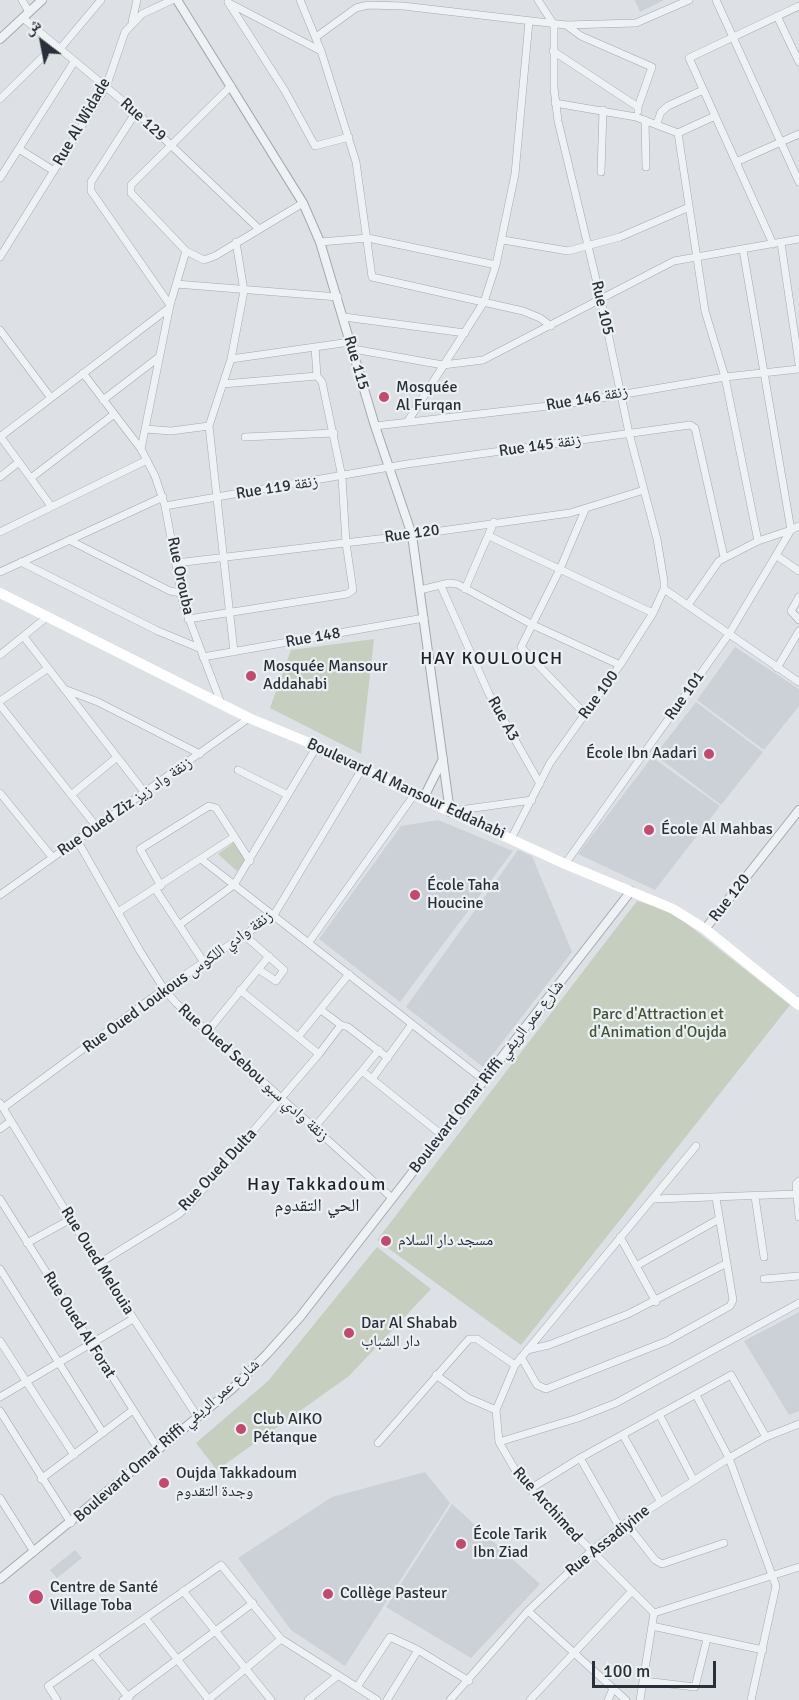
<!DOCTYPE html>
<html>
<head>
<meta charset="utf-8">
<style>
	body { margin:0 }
	#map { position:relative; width:799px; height:1700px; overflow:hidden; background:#dde1e5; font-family:Signika,"Noto Naskh Arabic",sans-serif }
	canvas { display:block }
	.north { position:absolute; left:12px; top:12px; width:60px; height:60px; -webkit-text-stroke:4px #ecf0f3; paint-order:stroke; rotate:328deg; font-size:16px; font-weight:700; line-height:24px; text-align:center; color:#28313a }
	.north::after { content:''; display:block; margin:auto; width:21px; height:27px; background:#28313a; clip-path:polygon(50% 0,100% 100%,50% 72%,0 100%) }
	.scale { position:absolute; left:592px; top:1661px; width:124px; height:27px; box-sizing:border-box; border:3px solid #28313a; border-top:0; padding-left:8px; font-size:18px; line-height:21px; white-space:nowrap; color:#28313a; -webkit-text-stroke:4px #ecf0f3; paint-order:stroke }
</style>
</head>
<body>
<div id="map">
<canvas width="799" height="1700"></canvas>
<div class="north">ش</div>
<div class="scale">100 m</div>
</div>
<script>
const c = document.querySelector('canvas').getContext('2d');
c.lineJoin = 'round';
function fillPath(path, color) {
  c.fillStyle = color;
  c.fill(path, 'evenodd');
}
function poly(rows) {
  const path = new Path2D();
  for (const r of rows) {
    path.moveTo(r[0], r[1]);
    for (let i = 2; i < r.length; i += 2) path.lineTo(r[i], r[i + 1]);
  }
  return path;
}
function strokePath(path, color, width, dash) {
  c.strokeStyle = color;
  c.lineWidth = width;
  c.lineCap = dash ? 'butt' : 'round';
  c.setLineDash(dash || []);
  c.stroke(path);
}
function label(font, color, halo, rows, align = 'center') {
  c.font = font + ' Signika,"Noto Naskh Arabic",sans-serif';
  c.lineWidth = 4.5;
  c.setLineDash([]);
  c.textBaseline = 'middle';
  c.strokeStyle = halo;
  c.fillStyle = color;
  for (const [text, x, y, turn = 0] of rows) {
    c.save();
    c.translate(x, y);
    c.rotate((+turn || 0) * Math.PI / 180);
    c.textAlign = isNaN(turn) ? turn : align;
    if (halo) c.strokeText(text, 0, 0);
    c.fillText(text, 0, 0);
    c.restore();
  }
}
fillPath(poly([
	[635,0,664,0,640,12],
	[735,647,799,689,799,706,764,750,697,700],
	[696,702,763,752,721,805,655,755],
	[652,757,720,806,655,890,578,854],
	[438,820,513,851,400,1002,319,939,401,826],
	[518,850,532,856,572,952,483,1067,406,1007],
	[799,1312,799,1411,789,1415,744,1341],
	[425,1472,450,1503,345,1666,291,1630,238,1558,332,1497],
	[452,1504,540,1584,471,1658,386,1607],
	[75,1550,82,1558,57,1578,50,1570]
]), '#cbd1d6');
fillPath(poly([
	[374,639,361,754,270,708,291,650],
	[236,841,246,859,237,871,218,854],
	[637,901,672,912,790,1005,521,1345,377,1240],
	[377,1247,431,1289,349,1376,217,1470,196,1443,268,1381]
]), '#c5cebf');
const minor = poly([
	[22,0,29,12],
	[300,0,321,51,356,162,372,277,523,311,540,318,551,326],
	[538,0,554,25],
	[716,0,799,182],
	[228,2,285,91,315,146,349,137],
	[229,3,321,51],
	[777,16,799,62],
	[23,18,136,112,258,228],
	[132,22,137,0],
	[566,25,581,36,652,67,638,107],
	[316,37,356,8,368,5,403,6,566,25,636,23,689,0],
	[59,50,101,0],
	[553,51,638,107,638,111],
	[231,86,131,185,131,193,186,251,204,260,215,256,303,203],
	[0,99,54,46],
	[555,103,636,117,678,133],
	[136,112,91,182,91,191,170,305],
	[645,120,646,167],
	[657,123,661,112,668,106,703,90],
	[678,133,705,311,725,377,758,541],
	[678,133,715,116],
	[19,149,54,171],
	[736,162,799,134],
	[601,172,603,110],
	[0,178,74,62],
	[503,240,568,251,620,237,687,208],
	[320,242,368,238,496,265],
	[781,243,799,364],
	[773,244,689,58,799,6],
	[0,257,106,87,125,32,142,14,172,0],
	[176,284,338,297],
	[344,317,465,333],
	[0,330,51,398],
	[353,349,443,365,483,360,674,261,799,239],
	[231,359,350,342],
	[83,373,141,449,155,476,165,506,183,603,221,703],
	[223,384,317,376],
	[103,400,159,357],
	[408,421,484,302,496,265,515,174,529,21],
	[375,426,566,404,725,377,799,369],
	[145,429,171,431,209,426],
	[0,436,51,506],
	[0,437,169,308],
	[245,437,334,433],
	[141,449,170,305,186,251],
	[0,477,19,462],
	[31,478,113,415],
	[165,506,407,464,690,425,695,428,724,557],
	[585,510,560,569,521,647,585,714],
	[0,532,147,460],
	[489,536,653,613],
	[69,540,170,591,181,593],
	[777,556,799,571],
	[21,562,158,631,199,648],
	[176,563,412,535,570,513,644,490],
	[0,572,163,497],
	[441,586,489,694,540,784],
	[465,589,494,522],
	[664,589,799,682],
	[420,590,449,583,457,584,533,625,620,665],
	[799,597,791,611,799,620],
	[688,605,719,561,758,541,791,530,743,250],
	[188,619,347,594,353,590,346,543,342,477,322,382,317,376,315,347],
	[24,637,145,793],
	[234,652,209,426,231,359,244,291,236,242],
	[0,655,47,617],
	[203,657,424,618],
	[777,668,799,631],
	[64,689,98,702,200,754],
	[0,701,47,669],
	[0,705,96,826],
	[238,770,288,795],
	[0,793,52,857],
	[71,795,116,758],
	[452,811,532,800],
	[511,839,550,763,620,665,653,613,664,589,664,581,657,539,629,433,601,300,558,121,554,88,554,25],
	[77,840,140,951,164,989,176,1003,392,1198],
	[201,859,485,1081],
	[565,864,729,634,791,530,799,526],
	[161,886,140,849,209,806,216,808,250,861],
	[156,890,203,961],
	[0,895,249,718],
	[118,912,234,837],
	[179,925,234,885,317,746],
	[243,934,284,970,276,981,258,969],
	[309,942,414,795],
	[240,990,298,1037],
	[321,1010,341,1025,319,1054,298,1037,349,974],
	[341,1025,348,1027,388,1058],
	[207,1032,269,956],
	[362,1071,379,1050],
	[372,1079,442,1135],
	[0,1103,98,1264,197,1416],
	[3,1108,164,989,274,915,362,769],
	[0,1129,11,1121],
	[313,1129,362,1071,372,1079,412,1024],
	[799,1181,796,1184,799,1217],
	[755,1197,764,1257],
	[0,1199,158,1449],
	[654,1199,797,1194],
	[620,1237,656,1302],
	[27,1243,71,1219],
	[98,1264,179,1214,193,1201,319,1054],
	[636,1266,719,1219],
	[0,1269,103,1433],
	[764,1279,799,1276],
	[0,1341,74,1455],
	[527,1350,549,1345,628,1314,727,1263],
	[521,1357,537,1385,546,1389,667,1341,730,1306,733,1300,716,1198],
	[436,1375,468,1398,496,1410],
	[696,1395,729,1458,776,1586,751,1700],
	[0,1397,133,1319],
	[0,1411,71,1523],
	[659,1414,693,1479],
	[623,1435,660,1501],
	[499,1442,578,1418,616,1403,799,1303],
	[378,1443,469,1339,477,1339,515,1365],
	[580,1458,620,1528],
	[41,1479,133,1410],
	[530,1489,580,1458,731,1375,766,1437],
	[0,1498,34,1552],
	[626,1523,655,1560,662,1564,724,1543],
	[183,1591,271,1700],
	[528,1611,626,1700],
	[654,1613,521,1480,499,1442,496,1410,515,1365,696,1146],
	[654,1613,799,1567],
	[145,1618,209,1700],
	[652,1626,763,1650],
	[95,1656,129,1698],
	[644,1681,695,1687,707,1639],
	[357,1687,390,1637,418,1650,469,1681],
	[57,1700,48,1686,221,1565,281,1639,377,1700],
	[123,1700,253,1603],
	[208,1700,281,1639],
	[308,1700,337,1676],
	[387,1700,418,1650],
	[450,1700,528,1611,590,1552,620,1528,729,1458,766,1437,799,1424],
	[530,1700,632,1591],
	[608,1700,613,1689],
	[640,1700,654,1613]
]);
const tertiary = poly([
	[177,0,303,203,320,242,375,426,412,535,450,812],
	[0,39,42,0],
	[423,799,443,759],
	[705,929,799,810],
	[0,1579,232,1389,267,1354,300,1317,631,891]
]);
strokePath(minor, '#a3a9ae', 8);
strokePath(tertiary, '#a3a9ae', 10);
strokePath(minor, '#eff2f4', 7);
strokePath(tertiary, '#eff2f4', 8);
strokePath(poly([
	[0,593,249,718,317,746,423,799,565,864,673,909,705,929,799,1005]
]), '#fff', 10);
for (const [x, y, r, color] of [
	[384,397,6,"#c14b6f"],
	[251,676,6,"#c14b6f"],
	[709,754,6,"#c14b6f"],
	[649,830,6,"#c14b6f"],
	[415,895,6,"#c14b6f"],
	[386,1241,6,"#c14b6f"],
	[349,1333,6,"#c14b6f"],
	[241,1429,6,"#c14b6f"],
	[164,1483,6,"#c14b6f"],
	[461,1544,6,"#c14b6f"],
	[328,1594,6,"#c14b6f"],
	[36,1597,8,"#c14b6f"]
]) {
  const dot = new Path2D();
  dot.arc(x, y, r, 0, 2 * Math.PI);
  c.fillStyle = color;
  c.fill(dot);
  strokePath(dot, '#ecf0f3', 2);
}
label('16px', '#28313a', '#ecf0f3', [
	["Rue 129",143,120,42],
	["Rue Al Widade",82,122,-60],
	["Rue 105",602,308,77],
	["Rue 115",356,363,74],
	["Rue 146 زنقة",587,399,-10],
	["Rue 145 زنقة",540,446,-8],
	["Rue 119 زنقة",277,488,-9],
	["Rue 120",412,534,-8],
	["Rue Orouba",180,576,78],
	["Rue 148",313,638,-10],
	["Rue 100",599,695,-54],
	["Rue 101",685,696,-55],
	["Rue A3",503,719,61],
	["Boulevard Al Mansour Eddahabi",406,789,25],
	["Rue Oued Ziz زنقة واد زيز",125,807,-35],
	["Rue 120",730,898,-52],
	["Rue Oued Loukous زنقة وادي اللكوس",178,982,-36],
	["Rue Oued Sebou زنقة وادي سبو",253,1073,42],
	["Boulevard Omar Riffi شارع عمر الريفي",487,1077,-52],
	["Rue Oued Dulta",218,1170,-47],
	["Rue Oued Melouia",97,1261,58],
	["Rue Oued Al Forat",79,1325,58],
	["Boulevard Omar Riffi شارع عمر الريفي",167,1441,-41],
	["Rue Archimed",547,1505,48],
	["Rue Assadiyine",608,1541,-39]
]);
label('16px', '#28313a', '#ecf0f3', [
	["Mosquée",396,388],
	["Al Furqan",396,406],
	["Mosquée Mansour",263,667],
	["Addahabi",263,685],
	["École Ibn Aadari",697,754,"right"],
	["École Al Mahbas",661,830],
	["École Taha",427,886],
	["Houcine",427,904],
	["مسجد دار السلام",398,1241],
	["Dar Al Shabab",361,1324],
	["دار الشباب",361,1342],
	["Club AIKO",253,1420],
	["Pétanque",253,1438],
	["Oujda Takkadoum",176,1474],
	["وجدة التقدوم",176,1492],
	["École Tarik",473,1535],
	["Ibn Ziad",473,1553],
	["Centre de Santé",50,1588],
	["Village Toba",50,1606],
	["Collège Pasteur",340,1594]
], 'left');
label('16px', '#415536', '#ecf0f3', [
	["Parc d'Attraction et",658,1015],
	["d'Animation d'Oujda",658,1033]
]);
c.letterSpacing = '1.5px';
label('18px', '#1a222b', '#ecf0f3', [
	["HAY KOULOUCH",492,659],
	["Hay Takkadoum",317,1185],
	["الحي التقدوم",317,1206]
]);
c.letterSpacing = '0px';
</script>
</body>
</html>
